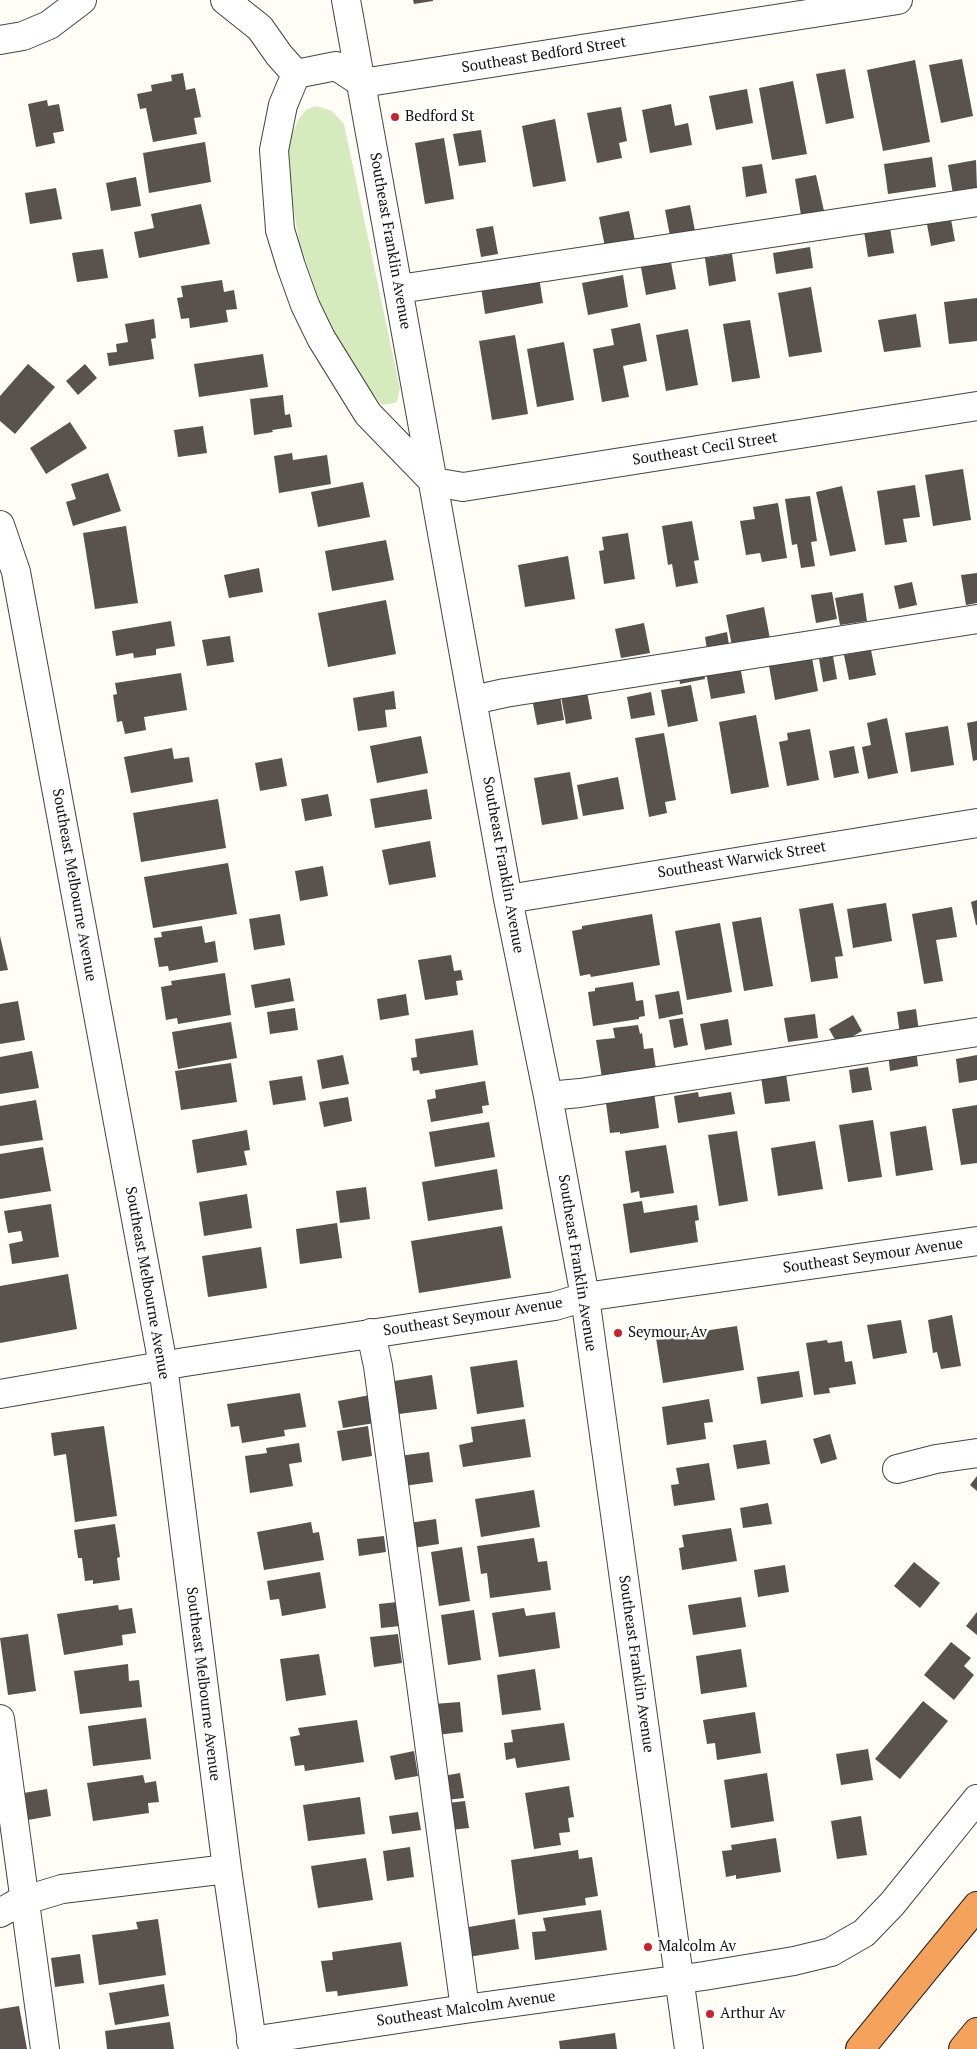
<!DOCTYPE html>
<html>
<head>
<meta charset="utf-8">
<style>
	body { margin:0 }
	canvas { display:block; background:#fffdf5 }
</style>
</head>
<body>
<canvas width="977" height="2049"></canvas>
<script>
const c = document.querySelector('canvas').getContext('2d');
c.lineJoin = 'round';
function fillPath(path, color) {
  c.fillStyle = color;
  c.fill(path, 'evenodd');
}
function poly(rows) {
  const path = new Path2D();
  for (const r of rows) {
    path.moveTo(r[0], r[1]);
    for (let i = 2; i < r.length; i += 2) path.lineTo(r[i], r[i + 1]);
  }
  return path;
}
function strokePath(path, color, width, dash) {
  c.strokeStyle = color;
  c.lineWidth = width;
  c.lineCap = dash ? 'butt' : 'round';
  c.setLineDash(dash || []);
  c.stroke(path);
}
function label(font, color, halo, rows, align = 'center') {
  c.font = font + ' "PT Serif",serif';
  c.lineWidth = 5;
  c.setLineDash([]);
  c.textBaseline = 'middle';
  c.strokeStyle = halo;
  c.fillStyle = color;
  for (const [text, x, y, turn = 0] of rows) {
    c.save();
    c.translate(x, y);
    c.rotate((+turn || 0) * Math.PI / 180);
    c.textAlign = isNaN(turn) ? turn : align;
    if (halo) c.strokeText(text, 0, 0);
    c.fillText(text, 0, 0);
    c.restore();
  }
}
fillPath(poly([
	[316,106,332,111,344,124,400,389,397,402,390,404,382,405,357,375,322,308,299,241,290,189,288,143,299,118,306,110]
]), '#d5ebbd');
fillPath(poly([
	[413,0,433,0,433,1,414,4],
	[962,59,973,116,941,123,929,65],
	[915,60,930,142,883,151,867,70],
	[845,69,854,118,826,124,816,74],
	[183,73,186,90,195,88,201,117,194,118,197,134,153,142,146,108,140,109,137,94,152,91,151,85,172,81,171,75],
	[793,81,807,154,772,160,759,88],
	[747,89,753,123,716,130,709,96],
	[47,100,48,106,59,104,64,131,53,133,55,143,36,147,28,104],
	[671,104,675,126,688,123,692,145,650,153,642,110],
	[621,107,627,141,619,143,622,158,597,163,587,113],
	[555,119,566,181,533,187,522,126],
	[481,130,486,162,459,166,453,134],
	[444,138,454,199,425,204,415,143],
	[205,142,211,182,149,193,143,153],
	[932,157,936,187,888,194,884,164],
	[976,160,977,190,953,194,948,165],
	[762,164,767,193,746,197,742,167],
	[816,175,824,211,801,215,795,179],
	[136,177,141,206,111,211,106,183],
	[56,188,62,219,30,224,25,193],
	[201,204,210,244,139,258,134,232,154,228,151,214],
	[690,205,695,231,670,236,665,210],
	[629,211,635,241,605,247,599,217],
	[950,214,955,241,931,246,926,219],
	[889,221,894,253,868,257,863,225],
	[493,226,498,254,481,257,476,229],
	[810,247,813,268,776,274,773,253],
	[103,249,108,278,77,282,72,253],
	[732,254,736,281,709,286,705,258],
	[670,257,676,289,646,295,640,262],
	[623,275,628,307,588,315,582,283],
	[539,277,543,303,485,314,481,287],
	[222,280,224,292,234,290,237,309,226,310,228,322,190,328,189,318,181,319,177,298,183,297,181,286],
	[811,287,822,352,789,357,778,293],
	[977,298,977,341,949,344,944,302],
	[916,314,921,347,884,352,878,320],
	[154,319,156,338,151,339,154,359,109,366,107,353,117,352,116,344,128,342,125,324],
	[750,320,760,378,732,382,723,324],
	[640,323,647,361,623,366,629,397,602,402,593,349,614,345,611,329],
	[688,329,698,385,666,391,656,335],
	[515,335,528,414,492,420,479,341],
	[564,342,574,400,537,407,527,349],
	[263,354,268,387,199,397,194,364],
	[28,364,55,387,15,434,0,421,0,396],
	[85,364,97,378,78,395,66,381],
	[283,395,285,415,290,414,292,427,272,430,273,432,254,435,250,399],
	[70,422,87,448,46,474,30,448],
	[203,426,207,453,178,457,174,430],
	[292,453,293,460,327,455,331,484,279,493,274,456],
	[963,469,971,520,933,526,925,475],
	[108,473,121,511,73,526,66,502,76,499,71,484],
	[363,482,370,517,318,527,311,492],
	[915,485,920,517,903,519,907,542,885,545,877,491],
	[842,486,856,551,830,556,816,492],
	[810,496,817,541,811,542,815,566,801,568,797,544,792,545,785,499],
	[778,503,787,558,762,562,760,553,746,555,740,521,755,519,753,507],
	[692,521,699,560,694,561,698,583,676,587,672,564,668,565,662,526],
	[126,526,138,603,95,609,83,533],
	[628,533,635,579,604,584,599,551,604,550,602,537],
	[386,540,394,580,332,591,325,551],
	[568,556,575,599,525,607,518,565],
	[259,568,263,592,229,598,224,575],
	[977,573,977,603,966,605,961,575],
	[912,582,917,605,899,609,894,586],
	[832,592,837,619,816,623,811,595],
	[863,593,867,621,840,625,835,598],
	[386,600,396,654,328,667,318,613],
	[764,607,770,639,732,646,726,615],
	[171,621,175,646,156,649,156,655,134,658,133,653,116,656,112,631],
	[644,623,650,653,621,658,615,629],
	[727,632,729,645,707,649,705,637],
	[230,636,234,662,207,666,202,640],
	[871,650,876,675,849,680,844,655],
	[833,656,837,679,823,682,819,659],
	[812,658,818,691,775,700,769,666],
	[739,660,745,693,711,699,705,667],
	[702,665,705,679,680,684,677,669],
	[181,673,187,710,144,717,146,730,125,734,122,721,117,722,113,695,117,694,115,683],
	[691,685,698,721,668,727,661,690],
	[559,689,564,720,537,725,531,693],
	[394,691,396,709,385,710,387,727,358,731,353,698],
	[587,692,592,719,566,724,561,696],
	[651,692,655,715,631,719,627,697],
	[756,715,769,787,731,794,719,722],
	[887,718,898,773,868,779,862,747,871,745,867,723],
	[977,721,977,760,973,761,967,723],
	[948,726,954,765,911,772,905,733],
	[810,729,819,780,787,786,779,742,788,740,787,733],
	[664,733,676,800,665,802,667,813,649,817,635,738],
	[421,736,428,773,377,783,370,746],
	[854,746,859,773,834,778,829,751],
	[172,748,174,759,189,757,193,782,131,793,124,757],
	[282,758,287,786,260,791,255,763],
	[570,772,578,819,542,825,534,778],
	[618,777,624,809,583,816,577,785],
	[427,789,432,819,375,828,370,799],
	[328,794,332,816,305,821,301,799],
	[218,799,226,848,141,862,133,813],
	[430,841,436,877,389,885,382,850],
	[228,863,237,914,153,928,144,877],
	[323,866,328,896,300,901,295,871],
	[977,900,977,925,976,925,971,902],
	[833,903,843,956,835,957,838,978,811,982,799,909],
	[886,903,892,941,853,948,847,909],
	[952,907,957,937,936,940,943,981,924,984,912,914],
	[280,914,285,945,254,950,249,919],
	[652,914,660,965,591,977,590,974,580,976,572,931,582,929,582,926],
	[761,917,773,986,744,991,732,922],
	[720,923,732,992,687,1000,675,931],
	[202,926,205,943,215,941,218,962,169,971,168,966,159,967,154,938,162,937,161,932],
	[0,936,8,970,0,971],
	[451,955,454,971,461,970,463,980,456,981,458,995,425,1000,418,960],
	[225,973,231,1015,178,1024,177,1018,166,1020,161,987,172,985,171,981],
	[290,978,294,1001,255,1008,251,985],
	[633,982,636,1001,643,1000,645,1016,639,1017,639,1019,593,1026,588,992,595,991,595,988],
	[679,991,683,1014,659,1019,655,995],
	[406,994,409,1015,380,1020,377,999],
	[18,1001,25,1040,0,1044,0,1004],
	[295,1008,298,1030,270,1034,267,1012],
	[916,1009,919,1032,900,1035,897,1012],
	[815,1014,818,1038,788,1042,784,1018],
	[853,1015,862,1031,838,1045,829,1029],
	[683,1018,688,1045,674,1048,669,1020],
	[728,1019,732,1045,705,1050,700,1024],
	[231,1022,237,1058,178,1069,172,1032],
	[638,1025,640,1034,642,1033,644,1049,653,1048,656,1069,602,1078,596,1040,615,1038,613,1028],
	[473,1030,478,1065,420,1074,419,1070,413,1071,411,1058,417,1057,415,1039],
	[916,1049,918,1066,890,1071,888,1053],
	[32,1051,39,1088,0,1094,0,1057],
	[343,1055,349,1084,322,1089,317,1060],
	[977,1055,977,1080,959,1083,956,1059],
	[231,1063,237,1102,181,1110,175,1071],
	[868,1067,872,1090,852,1093,849,1070],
	[786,1074,790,1101,765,1104,761,1077],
	[302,1076,306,1100,273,1105,269,1081],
	[485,1081,489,1105,482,1106,483,1113,431,1122,427,1100,436,1098,435,1090],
	[654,1092,659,1128,620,1134,620,1132,610,1133,606,1103,615,1102,615,1098],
	[698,1092,699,1097,731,1092,735,1114,678,1123,674,1096],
	[348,1097,352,1121,324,1127,319,1102],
	[36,1100,43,1140,0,1146,0,1106],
	[977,1105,977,1163,961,1165,952,1109],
	[873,1120,882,1177,848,1182,839,1125],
	[489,1122,495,1157,435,1167,429,1132],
	[926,1126,933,1170,896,1176,890,1132],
	[247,1130,250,1150,244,1151,247,1165,197,1173,192,1140],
	[737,1131,748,1201,719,1206,708,1135],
	[815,1141,823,1189,778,1196,771,1148],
	[666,1145,674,1193,640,1198,639,1191,631,1193,625,1151],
	[43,1147,51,1191,0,1199,0,1154],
	[497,1169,503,1209,428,1221,422,1182],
	[366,1187,370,1219,340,1223,336,1191],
	[247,1194,252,1228,204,1236,199,1202],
	[642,1201,644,1213,697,1205,699,1220,695,1221,698,1242,630,1253,623,1204],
	[51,1204,59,1257,12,1264,9,1244,23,1241,21,1231,8,1233,4,1211],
	[337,1223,342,1258,300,1264,296,1229],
	[502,1226,511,1278,419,1293,411,1241],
	[261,1247,267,1288,208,1297,202,1256],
	[68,1274,77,1329,0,1343,0,1286],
	[952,1315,961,1366,941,1369,937,1352,933,1353,928,1320],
	[901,1320,907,1353,873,1359,867,1325],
	[737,1326,744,1370,663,1383,656,1338],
	[827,1340,828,1343,842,1341,845,1362,852,1361,856,1384,829,1388,830,1393,814,1395,806,1343],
	[517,1360,524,1407,477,1414,470,1367],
	[799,1371,803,1397,761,1404,757,1377],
	[432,1375,437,1409,399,1414,394,1381],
	[300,1393,306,1427,284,1430,285,1436,242,1443,239,1426,231,1427,227,1404],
	[370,1395,375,1423,343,1428,338,1401],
	[709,1399,713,1422,704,1423,706,1439,667,1445,662,1407],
	[525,1419,531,1457,463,1467,459,1445,473,1442,471,1427],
	[104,1426,117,1516,75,1522,66,1454,54,1456,51,1433],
	[368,1426,372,1456,342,1461,337,1431],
	[830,1434,837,1459,821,1464,813,1439],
	[766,1440,770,1464,737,1469,733,1445],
	[299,1443,302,1462,289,1464,293,1486,250,1493,245,1456,267,1453,266,1448],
	[429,1452,433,1482,403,1486,399,1456],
	[709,1463,715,1500,674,1506,671,1485,679,1484,676,1468],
	[977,1476,977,1491,970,1485],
	[534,1490,540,1527,481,1537,475,1499],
	[768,1503,772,1524,743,1528,740,1508],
	[436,1519,439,1544,413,1548,409,1523],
	[311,1522,313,1533,319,1532,324,1560,264,1570,257,1532],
	[115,1524,120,1557,117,1558,120,1580,93,1584,93,1580,85,1581,82,1558,78,1558,74,1530],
	[731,1528,737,1561,682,1570,679,1548,684,1547,682,1535],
	[384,1536,386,1552,359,1556,357,1539],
	[534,1538,538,1562,547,1561,551,1590,490,1598,487,1573,481,1574,477,1546],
	[462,1547,470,1601,439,1606,431,1552],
	[914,1562,940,1583,920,1608,894,1586],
	[785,1565,789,1592,758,1597,754,1570],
	[320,1572,326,1608,282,1616,279,1599,270,1600,267,1581],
	[741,1597,746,1627,693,1635,688,1605],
	[397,1602,400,1626,381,1628,379,1604],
	[118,1605,119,1610,132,1608,136,1633,122,1635,123,1645,64,1655,57,1614],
	[524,1608,526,1616,555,1612,560,1648,499,1657,492,1613],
	[474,1610,481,1660,448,1665,441,1615],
	[977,1612,977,1635,966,1626],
	[28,1634,36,1691,8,1695,0,1638],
	[398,1634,402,1663,374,1667,370,1637],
	[951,1642,971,1658,964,1666,974,1675,954,1700,924,1675],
	[741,1649,747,1687,701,1694,696,1656],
	[319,1654,326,1695,286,1701,280,1659],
	[128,1664,129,1681,139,1680,142,1707,80,1714,74,1671],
	[535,1669,541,1710,502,1715,497,1675],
	[923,1701,948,1721,900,1779,875,1759],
	[460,1702,463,1732,436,1735,433,1704],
	[755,1712,761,1753,717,1760,715,1743,707,1744,703,1720],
	[146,1718,151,1759,93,1766,88,1726],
	[357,1720,364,1762,305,1771,304,1765,295,1766,290,1737,300,1735,298,1728],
	[564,1723,570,1760,517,1768,515,1758,506,1760,504,1743,513,1742,511,1730],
	[868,1749,873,1780,841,1785,836,1754],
	[414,1751,418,1776,395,1780,390,1756],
	[460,1773,464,1798,446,1800,443,1776],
	[767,1773,774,1821,731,1828,724,1780],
	[143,1775,145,1783,156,1781,159,1802,148,1803,149,1813,93,1821,87,1783],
	[569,1786,574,1817,568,1818,570,1832,559,1833,561,1845,534,1849,525,1793],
	[47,1789,51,1816,22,1821,18,1794],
	[360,1797,365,1834,308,1841,303,1805],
	[465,1801,469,1828,451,1830,448,1803],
	[418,1812,421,1830,392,1834,389,1816],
	[861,1816,867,1855,837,1859,831,1821],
	[776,1838,781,1872,736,1879,736,1875,726,1877,722,1851,732,1850,731,1845],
	[410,1847,414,1877,387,1881,383,1851],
	[578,1850,579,1859,592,1857,598,1896,585,1898,586,1905,518,1915,511,1860],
	[366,1858,373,1900,318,1908,311,1866],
	[601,1910,607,1950,535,1960,532,1932,546,1931,543,1918],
	[158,1919,166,1975,99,1985,92,1935,138,1929,136,1922],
	[515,1919,519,1949,468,1957,463,1928],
	[401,1942,408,1986,338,1996,337,1991,326,1992,321,1961,333,1960,332,1952],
	[80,1954,84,1983,55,1987,51,1958],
	[164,1984,169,2016,115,2025,109,1993],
	[19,2006,27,2049,0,2049,0,2009],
	[170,2022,174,2049,107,2049,105,2031],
	[615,2033,617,2049,560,2049,559,2041]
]), '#5a524d');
const minor = poly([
	[225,0,260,28,279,55,296,74,336,66,362,83,898,0],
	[346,0,508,899,548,1096,585,1297,689,2049],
	[0,40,23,36,49,25,82,0],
	[296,74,283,105,274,150,280,230,291,266,305,305,321,338,368,414,434,482],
	[399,289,977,202],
	[434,482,463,487,977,406],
	[0,525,16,572,163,1365,227,1869,253,2049],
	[473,700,505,693,977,619],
	[508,899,977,823],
	[548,1096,580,1093,977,1032],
	[371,1333,378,1366,465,2009],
	[0,1394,185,1362,555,1306,585,1297,977,1241],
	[897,1469,936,1459,977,1453],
	[0,1719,45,2049],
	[0,1913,19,1902,62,1889,227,1869],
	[251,2041,465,2009,704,1976,794,1961,831,1952,864,1933,892,1904,977,1799]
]);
const highway = poly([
	[860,2049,977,1906],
	[963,2049,977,2032]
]);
strokePath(minor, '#444', 30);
strokePath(highway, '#222', 30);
strokePath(minor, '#fff', 28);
strokePath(highway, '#f5a25d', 28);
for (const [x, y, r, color] of [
	[395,117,5,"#c4262e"],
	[618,1333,5,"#c4262e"],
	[648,1947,5,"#c4262e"],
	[710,2014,5,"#c4262e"]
]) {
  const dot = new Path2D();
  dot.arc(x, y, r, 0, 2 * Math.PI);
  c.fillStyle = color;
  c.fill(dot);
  strokePath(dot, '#fff', 2);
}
label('15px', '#111', '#fff', [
	["Southeast Bedford Street",544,55,-9],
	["Southeast Franklin Avenue",390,241,80],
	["Southeast Cecil Street",705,449,-9],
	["Southeast Warwick Street",742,860,-9],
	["Southeast Franklin Avenue",503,865,80],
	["Southeast Melbourne Avenue",74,885,80],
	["Southeast Seymour Avenue",873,1256,-8],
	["Southeast Franklin Avenue",577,1263,81],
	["Southeast Melbourne Avenue",147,1283,80],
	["Southeast Seymour Avenue",473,1317,-9],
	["Southeast Franklin Avenue",636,1664,82],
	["Southeast Melbourne Avenue",203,1684,83],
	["Southeast Malcolm Avenue",466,2009,-8]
]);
label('15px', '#111', '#fff', [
	["Bedford St",405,117],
	["Seymour Av",628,1333],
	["Malcolm Av",658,1947],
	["Arthur Av",720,2014]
], 'left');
</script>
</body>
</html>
